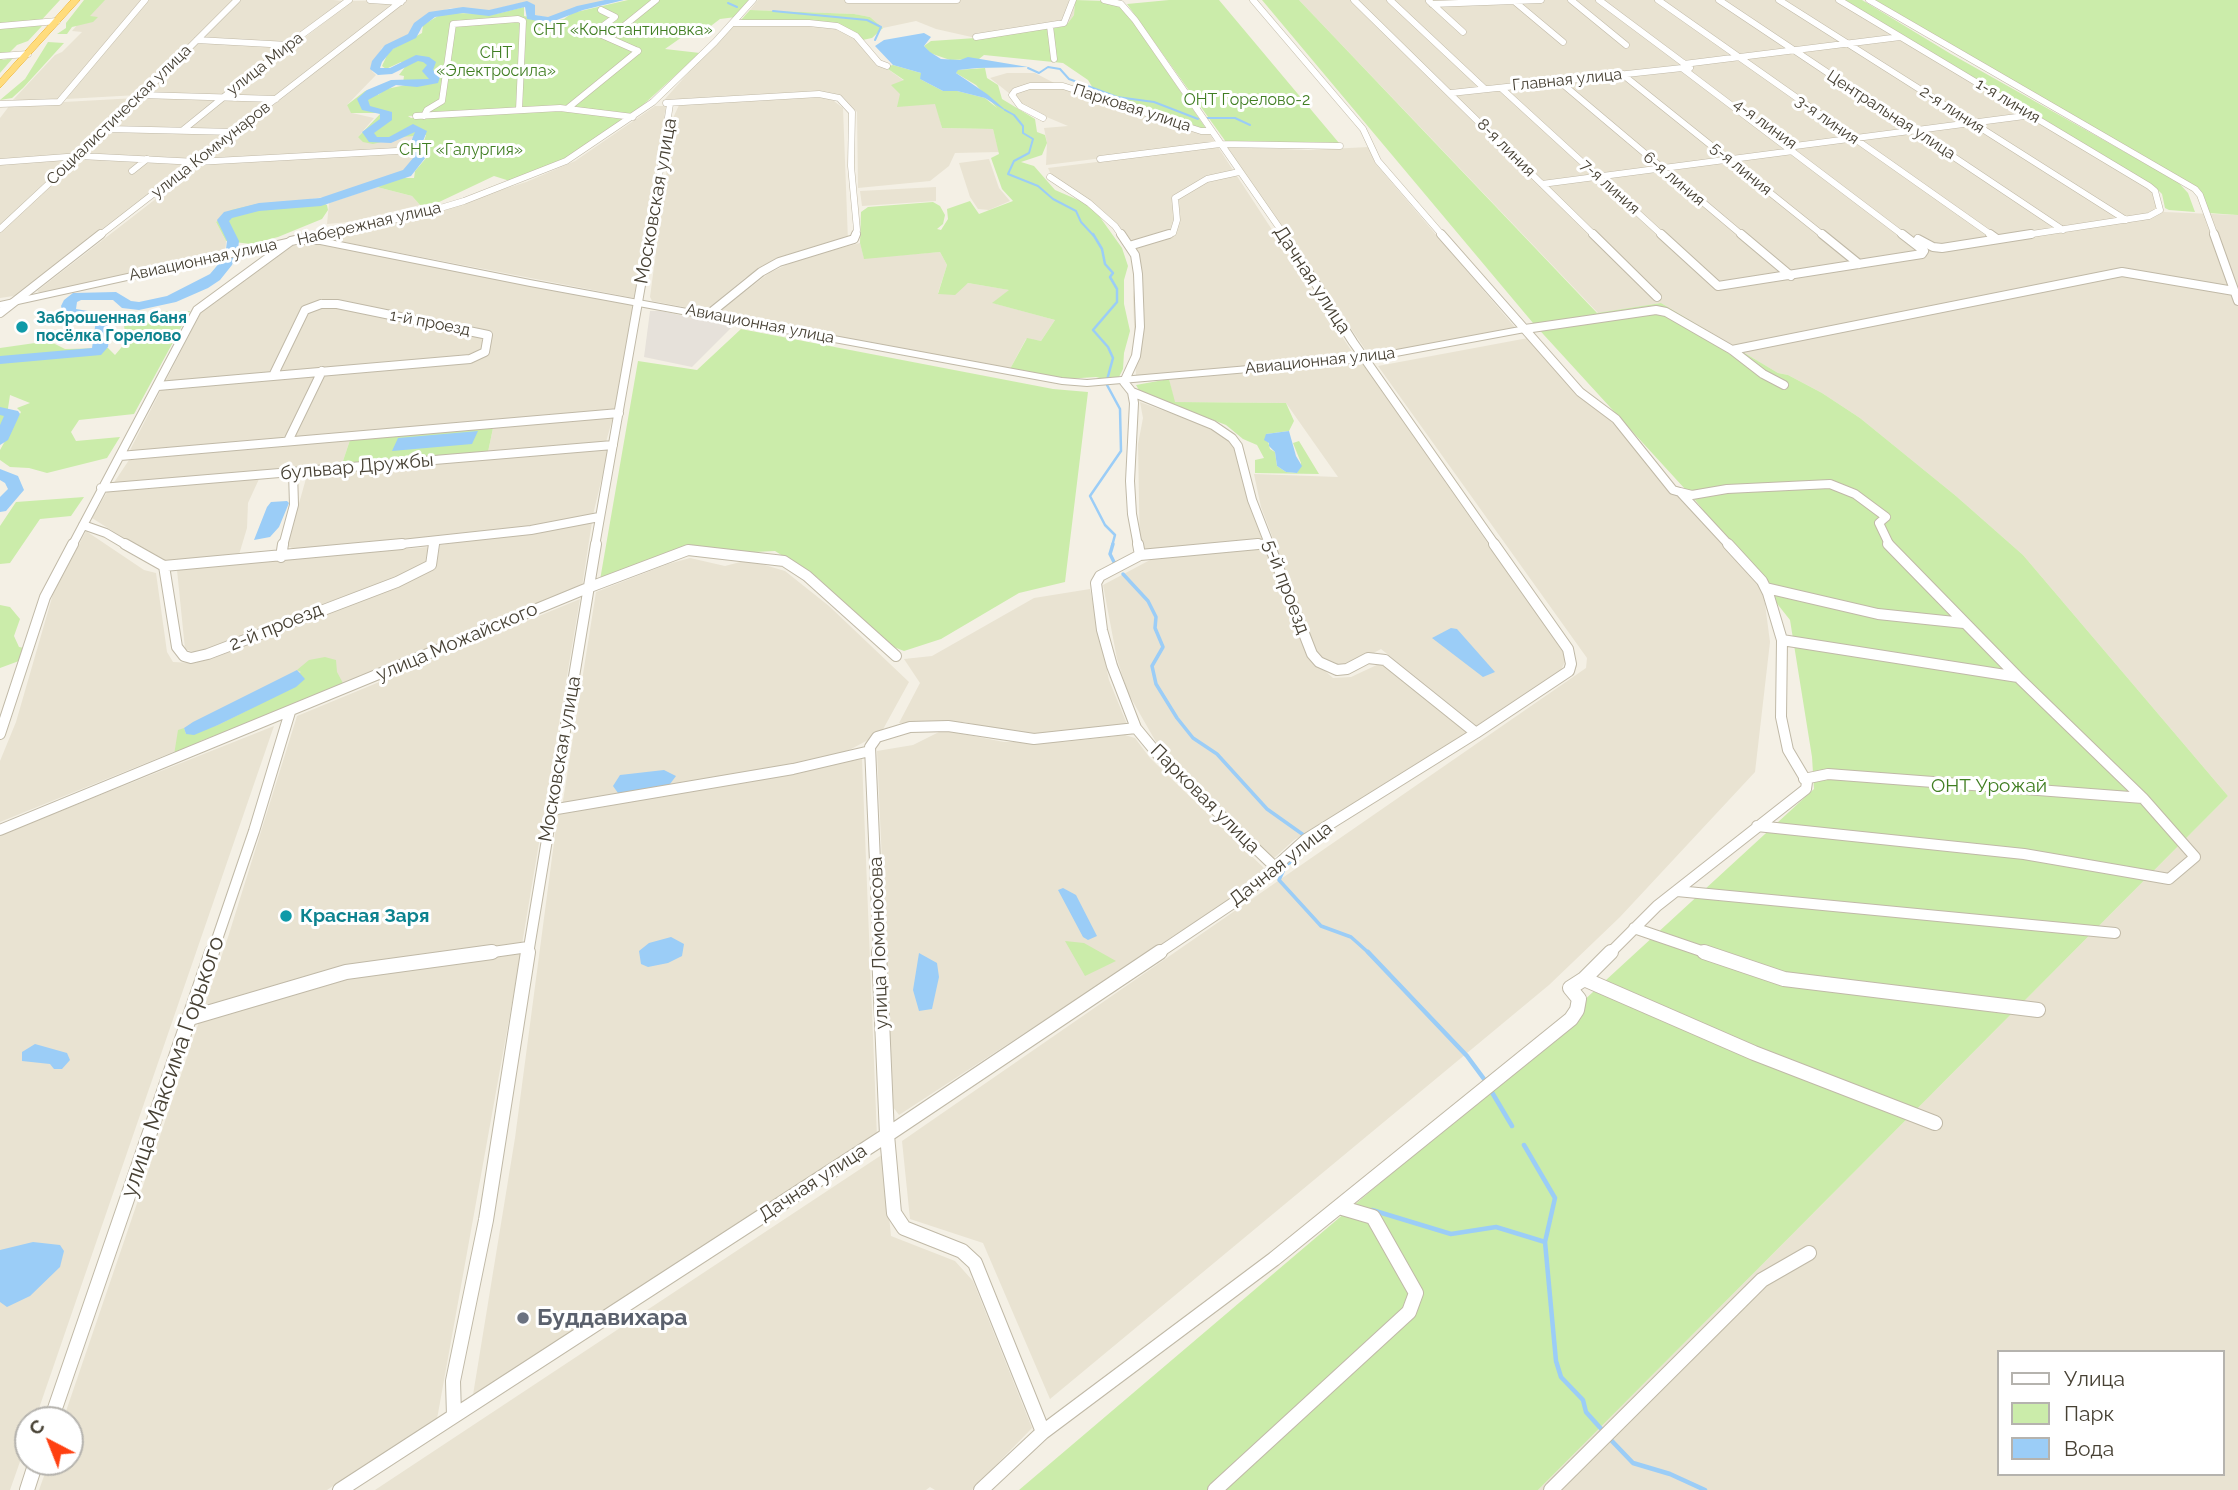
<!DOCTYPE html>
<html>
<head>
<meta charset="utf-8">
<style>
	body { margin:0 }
	#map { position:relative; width:2238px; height:1490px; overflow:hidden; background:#f4f0e5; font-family:Raleway,sans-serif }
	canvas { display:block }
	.legend { position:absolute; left:1997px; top:1350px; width:228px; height:126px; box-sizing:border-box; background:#fff; border:2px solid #b5b3ae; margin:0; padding:9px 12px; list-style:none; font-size:21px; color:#474134 }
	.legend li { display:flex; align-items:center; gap:14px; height:35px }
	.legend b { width:35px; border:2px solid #b5b3ae }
	.north { position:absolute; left:14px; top:1406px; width:70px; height:70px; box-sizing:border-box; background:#fff; border:2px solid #b5b3ae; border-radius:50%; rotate:318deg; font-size:19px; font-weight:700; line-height:28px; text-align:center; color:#474134 }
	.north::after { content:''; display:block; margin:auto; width:24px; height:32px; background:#ff4011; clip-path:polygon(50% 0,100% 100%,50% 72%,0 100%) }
</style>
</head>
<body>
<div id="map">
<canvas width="2238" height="1490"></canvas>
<ul class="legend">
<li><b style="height:9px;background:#fff"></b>Улица</li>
<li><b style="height:19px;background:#cbecaa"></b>Парк</li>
<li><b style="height:19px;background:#9bcdf7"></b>Вода</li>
</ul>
<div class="north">С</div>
</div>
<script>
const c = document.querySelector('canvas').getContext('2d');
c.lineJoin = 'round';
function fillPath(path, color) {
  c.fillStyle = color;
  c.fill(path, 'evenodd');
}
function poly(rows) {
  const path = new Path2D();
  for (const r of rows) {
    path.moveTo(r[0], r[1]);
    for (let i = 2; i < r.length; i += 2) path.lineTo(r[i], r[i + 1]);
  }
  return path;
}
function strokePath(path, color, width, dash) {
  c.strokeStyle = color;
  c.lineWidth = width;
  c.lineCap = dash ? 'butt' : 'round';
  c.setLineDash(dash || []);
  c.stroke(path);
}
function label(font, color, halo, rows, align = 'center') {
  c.font = font + ' Raleway,sans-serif';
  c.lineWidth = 6;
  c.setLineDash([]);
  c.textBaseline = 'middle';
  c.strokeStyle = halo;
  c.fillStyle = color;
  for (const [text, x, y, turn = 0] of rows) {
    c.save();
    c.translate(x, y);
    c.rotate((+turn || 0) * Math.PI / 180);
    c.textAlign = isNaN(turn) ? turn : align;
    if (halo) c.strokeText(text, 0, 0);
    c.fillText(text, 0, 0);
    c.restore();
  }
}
fillPath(poly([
	[98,0,141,0,59,99,12,101,55,55,62,52,82,32,72,31],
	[149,0,233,0,138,95,66,99],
	[240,0,333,0,344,1,286,44,202,39],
	[399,0,275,98,228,97,352,1],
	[406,0,615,0,577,8,548,18,532,14,532,4,525,2,487,11,451,8,423,17,408,35,382,48,372,65,372,71,376,75,347,105,352,113,374,118,358,137,416,136,398,149,206,159],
	[758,0,1075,0,1074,15,1068,23,1060,27,976,38,936,29,916,21,883,28,870,17,853,14,750,10],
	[1299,0,1842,0,2150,185,2159,194,2164,212,2238,215,2238,1490,1538,1490,2228,796,2023,555,1956,496,1860,418,1822,393,1788,375,1778,373,1661,303,1598,313],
	[1998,1352,2222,1352,2222,1474,1998,1474],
	[810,24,846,31,861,43,879,67,885,67,936,104,942,128,993,129,999,152,955,153,949,166,930,181,858,188,857,112,843,97,813,92,670,101,665,99,731,25],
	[199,42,283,47,221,96,148,94],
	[1007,73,1035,73,1060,86,1209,133,1216,144,1046,165,1047,143,1044,128,1068,126,1030,110,990,78],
	[820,96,834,101,843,108,848,241,783,259,745,278,705,311,652,301,650,297,674,116,679,105],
	[142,97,217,99,179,129,112,127],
	[136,98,75,155,0,160,0,118,10,105],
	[224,99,272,101,234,130,188,129],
	[655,106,666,106,634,298,328,239,419,216,526,182,575,161],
	[110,130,230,133,196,160,85,155],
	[1218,147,1329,317,1355,356,1136,378,1133,297,1138,256,1118,225,1102,210,1052,177,1048,168],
	[1227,147,1308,150,1369,147,1375,163,1519,332,1371,358],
	[403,154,415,158,411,166,398,174,338,195,284,203,257,204,216,222,226,241,225,254,41,293,37,291,202,163],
	[71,158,40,187,0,225,0,164],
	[81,158,191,163,20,295,0,298,0,231],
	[989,159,999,188,1010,201,989,210,978,209,970,197,959,163],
	[377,187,412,196,420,205,349,222,327,224,329,203],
	[936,187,936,201,862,206,860,191],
	[860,243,864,258,940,252,947,265,938,293,959,289,968,283,1010,290,993,303,1055,320,1041,341,1026,339,1010,369,716,314,769,273,799,259],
	[316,244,634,305,615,411,129,452,201,312,291,246],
	[1528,338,1605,415,1762,581,1770,642,1755,772,1620,917,1549,985,1050,1399,983,1243,910,1219,902,1141,1586,668,1587,658,1378,366],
	[1363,364,1567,657,1558,677,1477,726,1381,649,1347,667,1331,665,1318,657,1261,507,1254,474,1338,477,1286,403,1174,402,1169,379],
	[1140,402,1206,426,1228,438,1241,455,1307,655,1333,678,1351,677,1381,663,1473,733,1294,840,1272,860,1164,756,1128,693,1117,659,1103,585,1150,560,1140,555,1138,444,1143,418],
	[613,417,606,442,488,452,493,428],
	[350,440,342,464,113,484,129,460],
	[609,448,593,515,542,526,297,550,287,546,307,475],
	[259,479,248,503,247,528,238,558,163,563,92,518,107,492],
	[587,521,592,522,582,587,0,822,0,761,16,722,53,594,86,531,144,570,156,573,167,652,173,662,194,663,214,658,281,631,436,567,440,545],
	[428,547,425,565,395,580,325,603,274,626,196,653,185,649,177,570],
	[690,558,725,566,748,560,785,571,829,606,909,682,881,733,840,755,682,791,862,759,877,1137,472,1401,515,1138,558,812,562,807,596,592,668,564],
	[1090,589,1109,680,1129,729,1030,737,964,722,899,723,920,683,904,659,932,656,1034,598],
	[580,599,514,992,437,1419,327,1490,39,1490,49,1462,70,1462,70,1420,63,1420,229,934,297,716],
	[274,726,35,1420,28,1420,28,1439,10,1490,0,1490,0,835],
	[943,730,1004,742,1063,742,1125,735,1135,738,1150,758,1266,870,1241,892,899,1115,893,1107,877,751,913,745],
	[883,1154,891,1236,955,1261,973,1281,1032,1428,972,1490,935,1490,930,1487,926,1490,375,1490]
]), '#e9e3d2');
fillPath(poly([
	[650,311,660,311,733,326,692,367,644,357]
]), '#e6e1da');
fillPath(poly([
	[0,0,60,0,36,26,42,26,28,41,17,45,2,60,13,58,0,73],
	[84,0,105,0,90,16,98,17,93,22,72,27,67,34,57,34,66,28,66,23],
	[628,0,749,0,736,17,720,19,699,35,682,37,665,49,700,53,632,115,571,108,408,116,411,118,564,110,626,119,563,160,513,182,494,176,437,203,420,205,412,196,377,187,399,178,414,178,415,171,427,157,421,150,426,135,402,137,373,144,363,142,358,137,381,113,351,113,347,105,365,91,371,89,379,92,378,95,386,89,406,85,403,83,404,76,399,75,405,67,401,62,386,69,382,66,389,51,422,33,423,25,438,16,453,13,496,14,524,7,524,16,550,22,564,19,572,13],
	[1075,0,1105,1,1124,9,1207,130,1097,95,1088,80,1063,63,984,55,979,59,950,60,930,53,924,46,931,41,976,38,1060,27,1068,23,1074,15],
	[1169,0,1219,0,1339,143,1226,142,1127,4],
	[1262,0,1299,0,1597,313,1661,303,1778,373,1788,375,1822,393,1860,418,1956,496,2023,555,2228,796,1538,1490,1019,1490,1446,1127,1814,789,1812,757,1790,620,1696,501,1533,323],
	[1841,0,1862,0,1951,54,2178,182,2188,193,2195,212,2169,210,2165,208,2162,194,2154,186],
	[1872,0,2238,0,2238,215,2208,213,2201,193],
	[750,10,854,14,870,17,883,28,872,38,858,41,846,31,832,26,740,21],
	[48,42,64,43,23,88,12,98,0,100,25,79],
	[893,65,921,73,923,74,920,79,943,91,957,91,985,98,997,108,976,85,956,73,957,70,985,68,987,78,998,85,1002,99,1035,119,1037,132,1045,135,1047,143,1042,155,1021,162,1034,166,1055,190,1083,202,1097,213,1122,248,1128,266,1124,280,1124,304,1130,331,1124,353,1123,369,1118,379,1110,381,1096,377,1066,379,1010,369,1027,338,1041,341,1055,320,992,303,1009,290,968,283,955,295,938,294,947,265,940,252,864,259,860,243,861,212,868,207,933,202,940,206,945,215,943,224,937,229,941,230,948,219,947,209,970,201,979,214,1013,201,1002,189,991,158,999,154,993,129,942,128,935,104,897,107,900,94,891,85,904,80,885,67],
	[316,199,327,205,328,210,322,219,278,237,251,244,226,241,216,222,231,210,257,204],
	[155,311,190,311,134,414,79,420,71,432,76,441,120,437,107,458,47,473,29,468,10,467,0,460,0,450,21,412,17,408,30,403,10,395,7,415,0,428,0,348,49,341,65,349,108,348,115,355,126,342,124,325],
	[741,329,1053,389,1088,392,1065,582,1019,593,941,639,904,651,886,644,818,578,775,551,733,553,689,545,600,580,638,361,697,370],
	[1169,379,1175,402,1286,403,1294,421,1289,431,1266,434,1270,449,1275,452,1277,466,1286,472,1297,473,1301,463,1293,443,1299,441,1319,474,1255,473,1255,460,1264,458,1257,445,1243,439,1226,425,1140,392,1136,385],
	[493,428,488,452,342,464,350,440],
	[84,497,71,516,40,519,10,563,0,564,0,526,16,502],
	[0,605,10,607,20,619,14,636,19,647,30,649,27,658,0,668],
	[325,657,336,660,337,672,344,685,213,740,211,737,200,741,201,745,174,755,178,730,184,728,186,734,218,725,248,710,301,672,297,670,309,660],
	[1065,941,1084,943,1116,961,1085,976]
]), '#cbecaa');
fillPath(poly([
	[924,33,931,37,924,46,930,52,941,59,960,60,968,57,1028,67,977,68,958,70,956,73,987,94,1009,113,985,98,957,91,943,91,920,79,921,73,893,65,875,46,884,40],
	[478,431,472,444,392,451,398,438],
	[1289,431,1296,456,1302,466,1297,473,1286,472,1277,466,1275,452,1269,446,1269,443,1264,440,1266,434],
	[287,501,289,503,279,527,270,537,254,540,267,507,271,502],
	[1451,628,1457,629,1495,672,1483,677,1432,638],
	[297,670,305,679,296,687,218,725,194,735,186,734,184,728,193,722],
	[664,770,676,776,670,784,646,791,618,793,613,786,620,775],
	[1063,888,1076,895,1097,936,1088,940,1083,937,1058,890],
	[671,937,684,944,682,956,668,963,648,967,641,964,639,951,649,943],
	[919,953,937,963,939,977,932,1009,919,1011,913,990],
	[35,1044,67,1053,70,1060,62,1069,54,1069,50,1064,22,1061,22,1052],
	[33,1242,60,1245,64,1251,60,1267,30,1296,7,1307,0,1302,0,1250]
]), '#9bcdf7');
strokePath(poly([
	[728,3,737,7],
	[773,11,867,20,881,27,875,40],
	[1028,68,1039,73,1048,67,1060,69,1069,79,1117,97,1154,102,1198,119],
	[1005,110,1014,115,1023,126,1023,133,1033,139,1029,153,1014,161,1008,174,1038,186,1053,199,1076,211,1081,222,1094,236],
	[1207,118,1235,118,1250,125]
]), '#9bcdf7', 2);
strokePath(poly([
	[1093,234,1102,249,1105,264,1113,273,1110,277,1117,289,1117,302,1093,330,1108,347,1113,358,1107,380],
	[1107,385,1120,409,1121,451,1090,496,1105,525,1115,535,1112,546]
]), '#9bcdf7', 2.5);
strokePath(poly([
	[1113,544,1110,554,1115,564],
	[1123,574,1148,601,1156,617,1155,628,1163,647,1152,666,1156,684,1177,718,1193,738,1217,754,1267,809,1305,836],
	[1300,856,1286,865,1279,880,1321,926,1351,937,1370,954]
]), '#9bcdf7', 3.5);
strokePath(poly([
	[1368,952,1467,1056,1484,1079],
	[1490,1089,1512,1126],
	[1524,1145,1555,1198,1545,1242,1556,1361,1561,1377,1583,1400,1586,1412,1604,1432],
	[1372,1210,1451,1234,1496,1227,1545,1242],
	[1610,1439,1633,1463,1670,1474,1705,1490]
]), '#9bcdf7', 4.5);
fillPath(poly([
	[605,0,624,0,583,10,549,23,527,19,525,7,489,16,463,13,435,17,422,27,416,38,393,49,382,62,380,68,390,68,416,55,429,57,436,62,433,70,440,77,438,83,417,87,396,85,368,100,370,106,392,112,392,120,374,133,377,137,389,137,413,124,427,131,420,149,426,157,411,176,321,206,259,211,232,218,229,221,239,241,238,249,232,265,220,280,208,288,176,302,139,310,122,308,113,300,81,300,77,302,76,309,106,314,111,323,108,347,101,355,0,364,0,356,92,348,96,320,65,315,63,312,61,306,64,300,73,293,116,292,131,301,139,302,167,296,210,274,221,261,226,249,227,241,217,220,224,212,259,203,320,198,403,170,414,157,408,149,415,132,391,143,369,142,362,132,380,119,380,114,362,110,357,99,367,90,391,80,429,79,422,71,427,65,423,62,418,61,392,74,378,75,370,69,372,61,385,45,408,34,414,23,429,12,463,7,489,10,527,1,535,5,535,15,548,17,577,6,605,0],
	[0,407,18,411,20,414,8,440,0,445,0,425,4,416,0,415,0,407],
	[0,469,18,476,24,490,6,511,0,512,0,497,8,489,5,483,0,480,0,469]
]), '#9bcdf7');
const minorFar3 = poly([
	[370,0,401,2],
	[848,0,957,0],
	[1104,0,1121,4,1135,20,1285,236],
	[1253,0,1363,129,1378,161,1443,236],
	[1354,0,1595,236],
	[1390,0,1485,89],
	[1571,0,1626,45],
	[1599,0,1690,68],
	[1658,0,1993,236],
	[1719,0,2063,230],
	[1779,0,2126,220],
	[1839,0,2149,186,2155,191,2160,210,2149,216,2019,236],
	[1869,0,2195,189,2200,195,2215,236],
	[1429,1,1463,32],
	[1514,1,1563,42],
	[1432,4,1541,0],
	[601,10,615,17,595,32,638,51],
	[733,23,809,23,837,26,856,36,879,63,887,66],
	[0,26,57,21],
	[1050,26,1054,59],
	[976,37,1064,23,1073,0],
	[609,38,656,0],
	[197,40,288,45],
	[0,56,28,54],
	[1684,64,1900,37],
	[1622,74,1824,236],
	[1559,81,1743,236],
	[1501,88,1663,236],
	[1451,93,1682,68,1904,236],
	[141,95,276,99],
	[666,103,819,94,839,98,852,112,851,166,857,230,855,236],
	[0,104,59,102,145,0],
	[568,108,638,51],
	[416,116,560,108,633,117],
	[424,116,427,110,442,101,453,24,518,19,523,21,519,110],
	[1043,118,1020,106,1012,95,1015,91,1030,86,1063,86,1201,131,1211,131],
	[108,129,235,132],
	[183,130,288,45,349,0],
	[1795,146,2032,115],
	[1100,159,1220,144,1340,146],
	[0,162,80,156,197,162,397,151],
	[132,171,147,159],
	[1050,177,1089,203,1115,226,1122,236],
	[1542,184,1793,151],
	[0,229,115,122,237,0],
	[99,236,403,0],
	[315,236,417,215,464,201,566,161,653,102,715,42,753,0],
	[650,236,670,104],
	[1163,236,1173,233,1177,220,1175,198,1207,179,1239,172]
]);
const minorFar2 = poly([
	[1121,234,1135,255,1138,274,1140,327,1136,356,1124,382,1132,392,1134,403,1130,481,1132,514,1138,546],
	[1284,234,1353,342,1496,546],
	[1441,234,1580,392,1616,419,1673,490,1680,492,1730,546],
	[1593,234,1657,297],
	[1661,234,1718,286,1922,254,1924,251,1902,234],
	[1741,234,1791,276],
	[1822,234,1859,264],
	[1990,234,1997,239],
	[2214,234,2238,301],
	[1918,239,1933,247,1942,248,2031,234],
	[1129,246,1169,234],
	[321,304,337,304,488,335,485,352,470,359,273,376,305,310,321,304],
	[0,313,101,234],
	[709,314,761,272,779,262,854,239,856,234],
	[1525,329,1656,310,1666,312,1732,350,1763,374,1784,385],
	[1732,350,2122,272,2234,291],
	[158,386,273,376],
	[1132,392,1213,425,1232,438,1238,446,1252,500,1270,546],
	[288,441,322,371],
	[120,456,619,413],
	[101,488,613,445],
	[1680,492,1692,495,1727,489,1830,484,1855,494,1886,517,1879,523,1890,546],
	[83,525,106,533,128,546],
	[72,546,197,310,291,241,323,234],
	[283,546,294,505,293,472],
	[383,546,531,530,599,517],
	[434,546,435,541],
	[595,546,650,234],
	[1239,546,1269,543]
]);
const minorFar1 = poly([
	[125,544,164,566,402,544],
	[1138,544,1140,555,1100,576,1096,583,1102,630,1112,666,1136,728,1160,757,1275,867],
	[1269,544,1312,654,1319,662,1337,670,1347,669,1368,658,1385,660,1476,733],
	[1140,555,1258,544],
	[281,557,283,544],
	[164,566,177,647,184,656,191,658,208,654,397,582,431,565,434,544],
	[1766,588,1878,614,1964,623],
	[1782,640,2018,677],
	[0,734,45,597,73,544],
	[1804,779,1828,774,2143,798],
	[551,810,793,769,870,751],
	[1757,826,2024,854,2169,879,2195,857,2143,798,2018,677,1888,544],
	[0,830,590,587,688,550,784,561,807,576,896,656],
	[1677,891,2115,933],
	[1634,928,1710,954],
	[212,954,254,831,290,712],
	[479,954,528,947],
	[528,954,596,544],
	[879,954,870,747,877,737,910,727,948,726,1034,739,1136,728],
	[1157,954,1242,897,1306,839,1476,733,1569,671,1571,664,1568,649,1494,544],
	[1609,954,1657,906,1806,789,1807,782,1788,750,1781,717,1782,640,1768,593,1762,581,1728,544]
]);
const minor = poly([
	[879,952,887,1135,894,1213,904,1228,962,1251,975,1263,1043,1432],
	[1704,952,1784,979,2038,1010],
	[1584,979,1754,1053,1935,1123],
	[190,1018,346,972,492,952],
	[454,1416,453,1381,486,1220,528,952],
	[51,1420,212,952],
	[27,1490,36,1462],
	[340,1490,887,1135,1160,952],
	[981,1490,1043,1432,1274,1259,1571,1019,1577,1010,1579,999,1570,988,1584,979,1611,952],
	[1215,1490,1409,1312,1416,1293,1373,1217,1339,1207],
	[1551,1490,1762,1280,1809,1253]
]);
const tertiary = poly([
	[291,238,320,238,530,280,1062,378,1087,380,1364,356,1525,326,1530,329,1525,332,1364,362,1087,386,1062,384,530,286,320,244,291,244,0,308,0,302,291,238]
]);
const trunk = poly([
	[71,0,80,0,0,88,0,79,71,0]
]);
strokePath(minorFar3, '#c0b9a7', 7);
strokePath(minorFar2, '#c0b9a7', 10);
strokePath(minorFar1, '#c0b9a7', 12);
strokePath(minor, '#c0b9a7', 16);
strokePath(tertiary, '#c0b9a7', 2);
strokePath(trunk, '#ecad27', 1);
strokePath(minorFar3, '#fff', 6);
strokePath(minorFar2, '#fff', 8);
strokePath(minorFar1, '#fff', 10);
strokePath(minor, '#fff', 14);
fillPath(tertiary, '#fff');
fillPath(trunk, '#ffdc7c');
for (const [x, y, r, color] of [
	[22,327,7,"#0f9aa8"],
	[286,916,7,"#0f9aa8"],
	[523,1318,7,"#6b7280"]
]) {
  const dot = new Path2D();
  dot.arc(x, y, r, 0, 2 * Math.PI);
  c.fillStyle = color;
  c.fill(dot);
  strokePath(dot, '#fff', 2.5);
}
label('16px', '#407e22', '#fff', [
	["СНТ «Константиновка»",623,30],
	["СНТ",496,53],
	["«Электросила»",496,71],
	["ОНТ Горелово-2",1247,100],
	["СНТ «Галургия»",461,150]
]);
label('16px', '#474134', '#fff', [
	["улица Мира",265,64,-38],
	["Главная улица",1567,80,-6],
	["1-я линия",2008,101,31],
	["Парковая улица",1132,108,18],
	["2-я линия",1952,110,33],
	["Социалистическая улица",119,115,-44],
	["Центральная улица",1891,115,33],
	["3-я линия",1827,120,35],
	["4-я линия",1765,124,36],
	["8-я линия",1506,148,45],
	["улица Коммунаров",211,150,-38],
	["5-я линия",1741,169,39],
	["6-я линия",1674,179,40],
	["7-я линия",1610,187,42],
	["Набережная улица",369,224,-13],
	["Авиационная улица",203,260,-12],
	["1-й проезд",430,323,11],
	["Авиационная улица",760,324,11],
	["Авиационная улица",1320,361,-6]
]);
label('bold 16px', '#0d838f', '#fff', [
	["Заброшенная баня",36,318],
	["посёлка Горелово",36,336]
], 'left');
label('19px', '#474134', '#fff', [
	["Московская улица",656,201,-80],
	["Дачная улица",1312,280,57],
	["бульвар Дружбы",357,467,-5],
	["5-й проезд",1286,587,69],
	["2-й проезд",276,627,-22],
	["улица Можайского",457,642,-23],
	["Московская улица",560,759,-80],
	["Парковая улица",1205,799,45],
	["Дачная улица",1281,864,-38],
	["улица Ломоносова",879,943,-92],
	["Дачная улица",813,1183,-33]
]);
label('19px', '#407e22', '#fff', [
	["ОНТ Урожай",1989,786]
]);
label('bold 19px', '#0d838f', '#fff', [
	["Красная Заря",300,916]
], 'left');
label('23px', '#474134', '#fff', [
	["улица Максима Горького",173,1067,-71]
]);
label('bold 23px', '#5b616d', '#fff', [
	["Буддавихара",537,1318]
], 'left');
</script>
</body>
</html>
